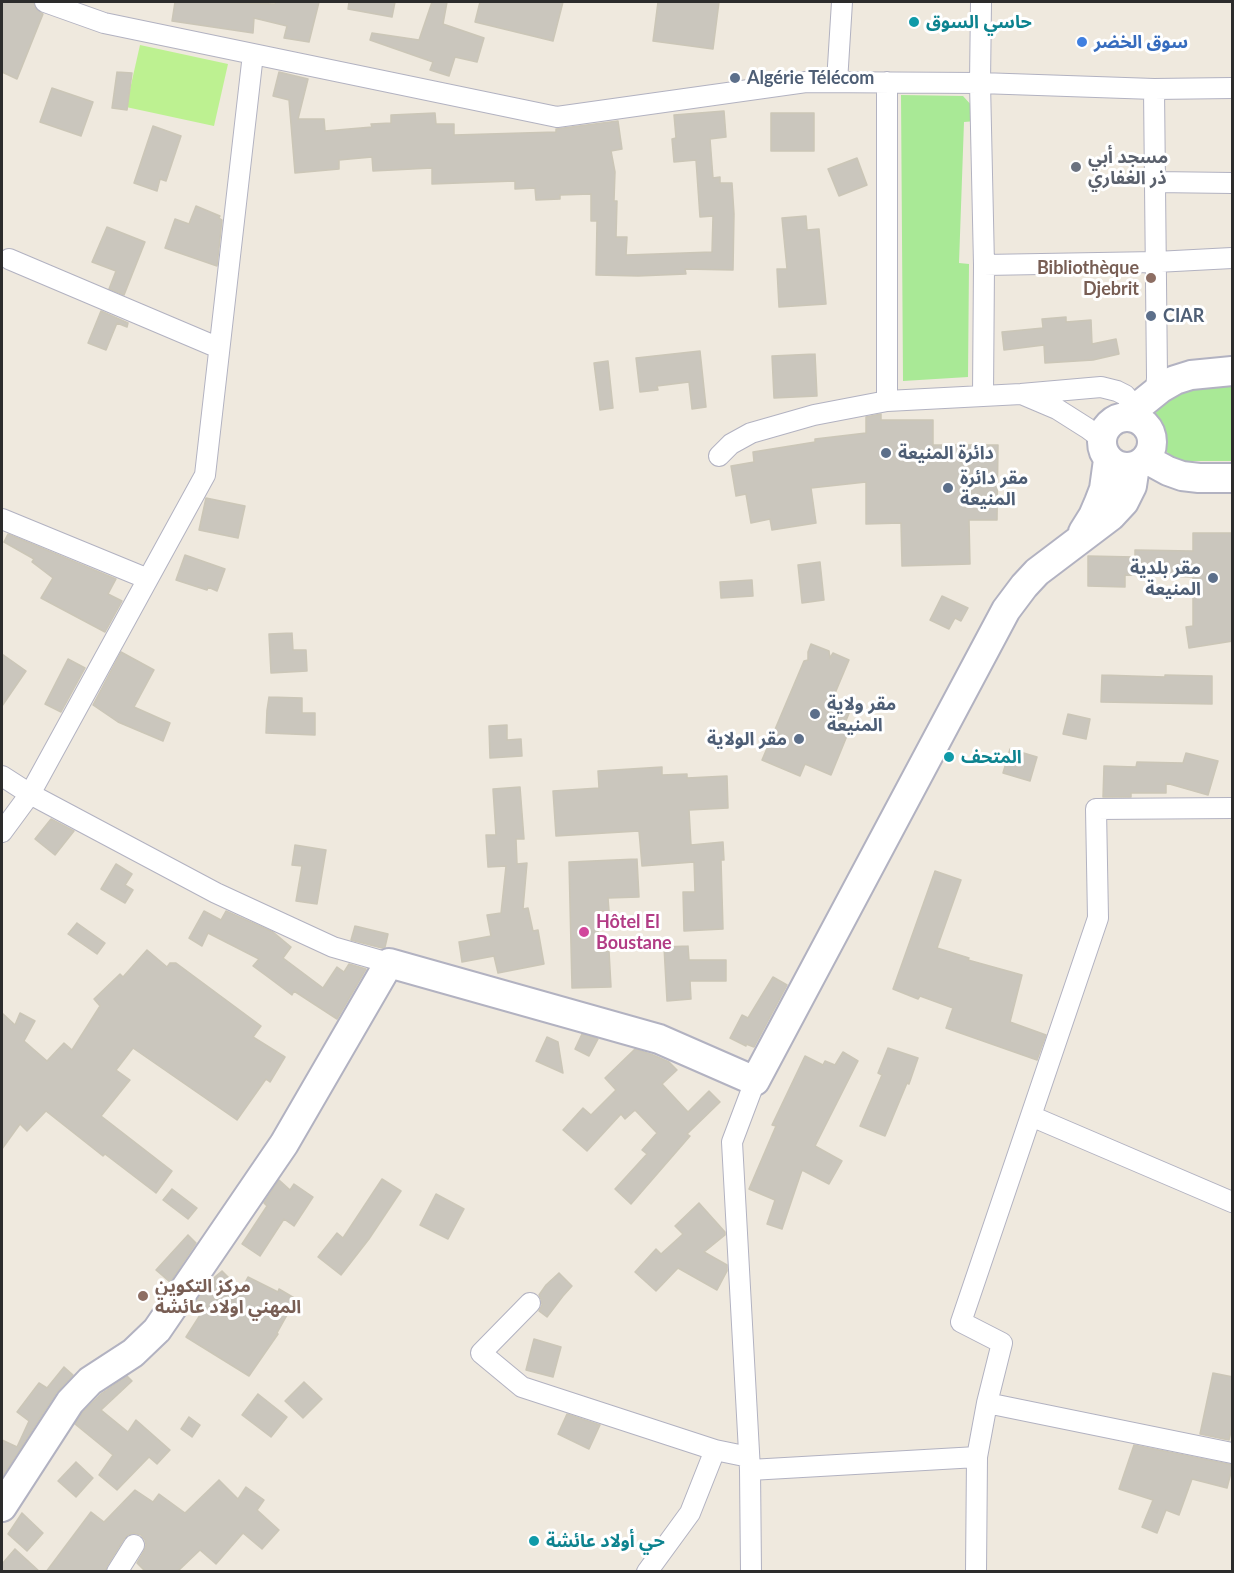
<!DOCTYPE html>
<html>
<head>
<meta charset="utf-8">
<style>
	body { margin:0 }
	#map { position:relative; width:1234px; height:1573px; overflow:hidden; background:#efe9de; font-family:Lato,sans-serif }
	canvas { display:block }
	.frame { position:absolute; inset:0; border:3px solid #2c2c2c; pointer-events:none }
</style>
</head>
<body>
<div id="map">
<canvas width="1234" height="1573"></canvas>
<div class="frame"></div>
</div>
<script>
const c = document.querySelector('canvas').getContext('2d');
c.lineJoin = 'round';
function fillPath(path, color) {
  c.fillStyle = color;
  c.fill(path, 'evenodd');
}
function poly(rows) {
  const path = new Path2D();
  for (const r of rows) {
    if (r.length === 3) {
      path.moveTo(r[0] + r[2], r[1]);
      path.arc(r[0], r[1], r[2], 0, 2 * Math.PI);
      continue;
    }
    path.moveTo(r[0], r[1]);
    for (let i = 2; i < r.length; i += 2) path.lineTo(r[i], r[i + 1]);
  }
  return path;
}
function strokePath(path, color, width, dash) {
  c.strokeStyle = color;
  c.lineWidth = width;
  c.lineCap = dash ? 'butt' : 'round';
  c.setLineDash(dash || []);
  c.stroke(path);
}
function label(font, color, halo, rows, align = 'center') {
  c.font = font + ' Lato,"Noto Sans Arabic",sans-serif';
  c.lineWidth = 6;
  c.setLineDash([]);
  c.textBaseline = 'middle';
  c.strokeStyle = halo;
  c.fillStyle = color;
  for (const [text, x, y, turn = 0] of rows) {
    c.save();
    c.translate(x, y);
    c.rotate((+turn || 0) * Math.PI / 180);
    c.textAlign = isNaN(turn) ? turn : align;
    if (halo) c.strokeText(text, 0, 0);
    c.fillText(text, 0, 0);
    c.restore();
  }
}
fillPath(poly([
	[901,95,963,96,973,107,976,121,964,122,959,263,969,264,968,377,903,381],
	[1232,384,1232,461,1180,461,1174,459,1163,448,1156,434,1155,414,1163,401,1176,388]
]), '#a9e996');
fillPath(poly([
	[140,45,228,64,214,126,126,107]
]), '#bdf191');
const building = poly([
	[2,2,33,2,36,9,43,14,17,79,2,72,2,2],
	[175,2,216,2,275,4,276,2,319,2,309,42,284,38,287,26,254,18,253,33,172,21,175,2],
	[349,2,395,2,392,17,348,9,349,2],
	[432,2,447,2,443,24,484,38,477,62,455,57,449,76,430,70,433,62,370,40,372,33,419,40,432,2],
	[480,2,563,2,553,41,475,22,480,2],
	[658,2,719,2,713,49,653,41,658,2],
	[117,72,132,73,127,110,112,108,117,72],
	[279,72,308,79,298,119,324,119,325,131,372,127,371,124,391,123,391,115,435,113,436,124,454,124,454,135,556,132,556,129,618,121,622,149,611,151,615,172,614,201,617,201,616,237,627,237,626,255,712,252,713,216,700,217,696,160,674,162,672,139,676,138,674,115,724,111,726,137,710,139,713,178,720,177,720,183,732,183,734,214,733,270,685,269,686,274,638,276,596,275,597,221,591,221,591,194,560,195,560,199,536,200,535,188,515,189,515,181,432,184,432,168,373,171,372,157,339,160,339,169,295,173,289,100,273,96,279,72],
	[52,88,93,102,81,136,40,122,52,88],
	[771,113,814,113,814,151,771,151,771,113],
	[153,126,181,136,166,181,160,179,157,191,134,183,153,126],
	[857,158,867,185,839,196,828,169,857,158],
	[196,206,220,216,219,218,222,220,217,266,165,248,175,219,189,224,196,206],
	[806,216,807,230,819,229,826,304,779,307,777,269,787,269,782,218,806,216],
	[107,227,145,242,124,295,109,289,116,271,92,262,107,227],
	[101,311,128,323,127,327,117,323,106,350,88,343,101,311],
	[1066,317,1066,322,1091,320,1092,344,1116,339,1119,354,1093,360,1045,363,1044,345,1004,350,1002,332,1043,328,1042,319,1066,317],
	[700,351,706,407,692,409,689,382,657,386,658,390,640,392,636,358,700,351],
	[815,354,817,396,774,398,772,356,815,354],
	[608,361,613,408,600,410,594,363,608,361],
	[881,414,881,420,933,420,933,445,998,445,997,520,969,520,970,564,902,566,901,523,866,524,866,482,811,488,816,523,772,530,770,519,751,523,746,494,736,496,731,466,754,462,753,452,815,442,815,439,866,433,866,417,881,414],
	[206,498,245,506,238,538,199,530,206,498],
	[1193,533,1233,533,1233,641,1189,648,1186,627,1193,626,1193,577,1125,575,1125,587,1088,586,1088,556,1135,557,1135,550,1193,551,1193,533],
	[8,534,116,579,108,594,122,601,105,632,41,598,53,578,32,562,34,559,4,542,8,534],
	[185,555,225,569,217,591,208,587,207,590,176,580,185,555],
	[820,562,824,600,802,603,798,565,820,562],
	[752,580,753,596,721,598,720,582,752,580],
	[942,596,968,608,961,621,955,618,949,629,930,620,942,596],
	[292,633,293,650,306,650,307,671,271,673,269,634,292,633],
	[811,644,829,651,830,658,833,653,849,660,833,698,852,706,845,723,851,726,831,775,805,764,800,776,762,760,804,661,808,660,808,652,811,644],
	[121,652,154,670,134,707,170,723,163,741,118,722,93,705,121,652],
	[2,654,26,671,2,706,2,654],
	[68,659,85,668,61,712,45,704,68,659],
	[1102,675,1165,677,1165,675,1212,676,1212,704,1101,702,1102,675],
	[269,697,302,698,302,713,315,713,315,735,266,733,267,710,269,697],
	[1068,714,1090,719,1086,739,1063,734,1068,714],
	[507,725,507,740,521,739,522,756,490,758,489,726,507,725],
	[1010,749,1037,757,1030,781,1003,773,1010,749],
	[1186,753,1218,761,1208,795,1166,783,1166,793,1131,793,1131,797,1103,797,1104,766,1136,767,1137,762,1183,763,1186,753],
	[662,767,662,775,687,774,687,778,727,776,728,808,689,810,691,845,723,842,724,860,721,860,723,929,684,931,683,892,695,892,694,862,642,866,639,831,556,836,553,791,599,788,598,771,662,767],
	[520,787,524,839,516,839,517,864,527,863,523,909,528,908,533,931,538,930,544,964,498,973,494,956,462,962,459,942,491,936,487,915,501,913,506,866,488,867,486,835,496,835,493,789,520,787],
	[51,819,74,831,55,855,35,839,51,819],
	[295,845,326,850,317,904,296,901,302,866,292,865,295,845],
	[637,859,639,897,608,898,609,911,597,911,599,952,609,951,611,987,572,988,569,862,637,859],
	[116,864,132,874,125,885,133,890,125,903,101,889,116,864],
	[935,871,961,880,937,948,969,958,968,960,1022,975,1010,1022,1046,1035,1037,1060,946,1028,953,1008,920,996,918,999,893,989,935,871],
	[204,911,221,920,226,911,273,932,291,947,283,958,323,988,337,967,344,972,349,964,366,969,337,1019,294,991,292,995,268,977,253,966,259,959,208,933,202,946,189,938,204,911],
	[77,923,105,943,97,954,68,934,77,923],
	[355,926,388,934,385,947,382,948,351,940,355,926],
	[688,946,689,960,726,960,726,981,690,981,691,999,667,1001,664,947,688,946],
	[147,950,167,967,170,963,176,963,261,1026,253,1037,285,1057,270,1082,266,1079,237,1120,133,1048,116,1070,130,1080,101,1116,172,1171,156,1193,105,1154,103,1156,46,1111,27,1131,20,1124,2,1149,2,1013,15,1025,20,1013,35,1021,24,1041,47,1061,64,1043,72,1050,100,1006,94,999,120,974,123,977,147,950],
	[773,977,787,985,754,1047,746,1044,746,1046,730,1038,742,1015,748,1018,773,977],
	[582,1034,598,1039,589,1056,575,1049,582,1034],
	[547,1037,558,1042,563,1073,536,1061,547,1037],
	[888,1048,918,1058,909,1084,907,1083,885,1136,860,1126,882,1075,878,1073,888,1048],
	[635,1049,653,1055,669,1062,677,1070,662,1084,688,1112,709,1091,720,1102,687,1134,690,1136,631,1204,615,1189,647,1154,642,1150,657,1133,635,1110,625,1119,621,1114,587,1151,563,1130,583,1108,591,1115,616,1090,605,1078,635,1049],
	[843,1052,858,1061,815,1146,842,1161,829,1184,802,1170,782,1229,767,1224,775,1200,749,1189,776,1126,772,1125,805,1056,823,1065,825,1061,835,1065,843,1052],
	[382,1179,401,1191,369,1239,341,1275,318,1257,337,1233,343,1238,382,1179],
	[279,1180,290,1190,294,1184,313,1197,294,1226,284,1219,260,1256,242,1244,267,1206,264,1203,279,1180],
	[172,1189,197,1208,188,1219,163,1200,172,1189],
	[436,1194,464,1209,448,1239,420,1225,436,1194],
	[699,1203,725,1232,725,1235,704,1252,727,1265,727,1271,717,1290,678,1268,656,1291,635,1272,656,1249,661,1254,683,1234,675,1226,699,1203],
	[188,1235,196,1243,170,1282,156,1270,188,1235],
	[222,1271,241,1290,248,1277,278,1292,279,1289,296,1299,277,1333,278,1334,249,1376,186,1337,202,1312,194,1304,210,1281,222,1271],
	[559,1273,572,1286,563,1296,547,1317,539,1311,542,1305,541,1299,539,1295,546,1285,559,1273],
	[534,1339,561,1347,553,1377,526,1370,534,1339],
	[64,1367,73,1375,56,1393,2,1477,2,1440,17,1447,29,1421,17,1412,39,1383,47,1388,64,1367],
	[1213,1373,1233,1377,1233,1423,1229,1440,1200,1434,1213,1373],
	[127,1376,132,1381,101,1410,128,1432,136,1420,170,1450,157,1464,149,1457,117,1490,99,1475,113,1455,75,1424,83,1412,101,1394,127,1376],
	[304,1382,322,1399,303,1418,285,1401,304,1382],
	[258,1394,287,1417,271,1437,242,1415,258,1394],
	[567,1414,600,1425,589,1449,558,1434,567,1414],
	[189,1417,200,1425,192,1437,181,1429,189,1417],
	[1134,1445,1233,1465,1227,1488,1192,1479,1179,1515,1166,1510,1157,1533,1142,1527,1153,1500,1119,1489,1134,1445],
	[76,1462,93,1478,76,1497,58,1481,76,1462],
	[219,1480,238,1499,246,1487,264,1500,257,1510,279,1530,262,1549,243,1533,216,1564,200,1550,177,1572,146,1572,137,1563,144,1551,146,1545,145,1540,141,1535,134,1533,128,1535,124,1539,107,1566,105,1572,46,1572,91,1512,104,1522,135,1490,153,1502,159,1494,185,1513,219,1480],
	[22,1513,43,1533,27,1551,8,1534,22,1513],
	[15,1549,40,1572,2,1572,2,1564,15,1549]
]);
fillPath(building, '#cac6bd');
strokePath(building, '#cbc6b7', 1.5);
const street = poly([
	[45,2,104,23,557,117,806,82,980,83,1154,89,1232,88],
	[981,2,980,83,984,265,983,395],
	[837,82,842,2],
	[887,82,887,401],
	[1154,89,1157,378,1156,391],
	[1155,182,1232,183],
	[9,259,219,348],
	[984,265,1156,262,1232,258],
	[1024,395,1057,409,1087,428,1102,439],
	[719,456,731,444,751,433,814,415,887,401,1021,394,1101,387,1117,391,1125,395,1136,408,1140,417],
	[2,519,148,579],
	[2,776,30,794,216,893,333,947,389,963],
	[2,832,30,794,205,475,253,54],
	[1031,1116,1232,1202],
	[530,1303,481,1353,522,1387,715,1450,749,1457],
	[987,1403,1232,1453],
	[750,1470,977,1457],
	[117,1572,134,1545],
	[647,1572,690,1513,715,1450],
	[751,1572,750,1470,732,1142,755,1081],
	[976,1572,977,1457,987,1403,1002,1343,961,1322,1098,918,1096,809,1232,808]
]);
const secondary = poly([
	[1127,442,25],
	[1125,417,1161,388,1175,380,1191,375,1232,371],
	[1146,459,1168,471,1182,476,1199,478,1232,478],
	[1083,532,1093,516,1099,502,1104,489,1108,460],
	[2,1507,70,1402,90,1381,133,1353,157,1330,284,1144,389,963,659,1039,755,1081,1006,610,1024,586,1037,572,1111,516,1124,502,1132,486,1135,466]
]);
strokePath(street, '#b2b2c1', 22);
strokePath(secondary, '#b2b2c1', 32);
strokePath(street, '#fff', 20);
strokePath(secondary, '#fff', 28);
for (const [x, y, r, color] of [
	[914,22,6,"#0f9aa8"],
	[1082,42,6,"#3f7fe0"],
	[735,78,6,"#5c6f8a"],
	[1076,167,6,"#6b7280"],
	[1151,278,6,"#8d6e63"],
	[1151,316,6,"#5c6f8a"],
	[886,453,6,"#5c6f8a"],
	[948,488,6,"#5c6f8a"],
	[1213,578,6,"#5c6f8a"],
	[815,714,6,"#5c6f8a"],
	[799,739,6,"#5c6f8a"],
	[949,757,6,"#0f9aa8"],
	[584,932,6,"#d1479c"],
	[143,1296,6,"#8d6e63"],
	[534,1541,6,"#0f9aa8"]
]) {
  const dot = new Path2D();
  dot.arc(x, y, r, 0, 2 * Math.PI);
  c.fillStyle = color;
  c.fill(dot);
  strokePath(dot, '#fff', 2);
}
label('bold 18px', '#0d838f', '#fff', [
	["حاسي السوق",926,22],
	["المتحف",961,757],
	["حي أولاد عائشة",546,1541]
], 'left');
label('bold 18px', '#366cbe', '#fff', [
	["سوق الخضر",1094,42]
], 'left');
label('bold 18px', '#4e5e75', '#fff', [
	["Algérie Télécom",747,78],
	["CIAR",1163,316],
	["دائرة المنيعة",898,453],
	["مقر دائرة",960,478],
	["المنيعة",960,499],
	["مقر بلدية",1201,568,"right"],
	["المنيعة",1201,589,"right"],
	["مقر ولاية",827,704],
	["المنيعة",827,725],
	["مقر الولاية",787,739,"right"]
], 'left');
label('bold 18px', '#5b616d', '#fff', [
	["مسجد أبي",1088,157],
	["ذر الغفاري",1088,178]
], 'left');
label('bold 18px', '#785e54', '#fff', [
	["Bibliothèque",1139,268],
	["Djebrit",1139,289],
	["مركز التكوين",155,1286,"left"],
	["المهني اولاد عائشة",155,1307,"left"]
], 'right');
label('bold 18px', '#b23c85', '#fff', [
	["Hôtel El",596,922],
	["Boustane",596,943]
], 'left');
</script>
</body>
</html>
